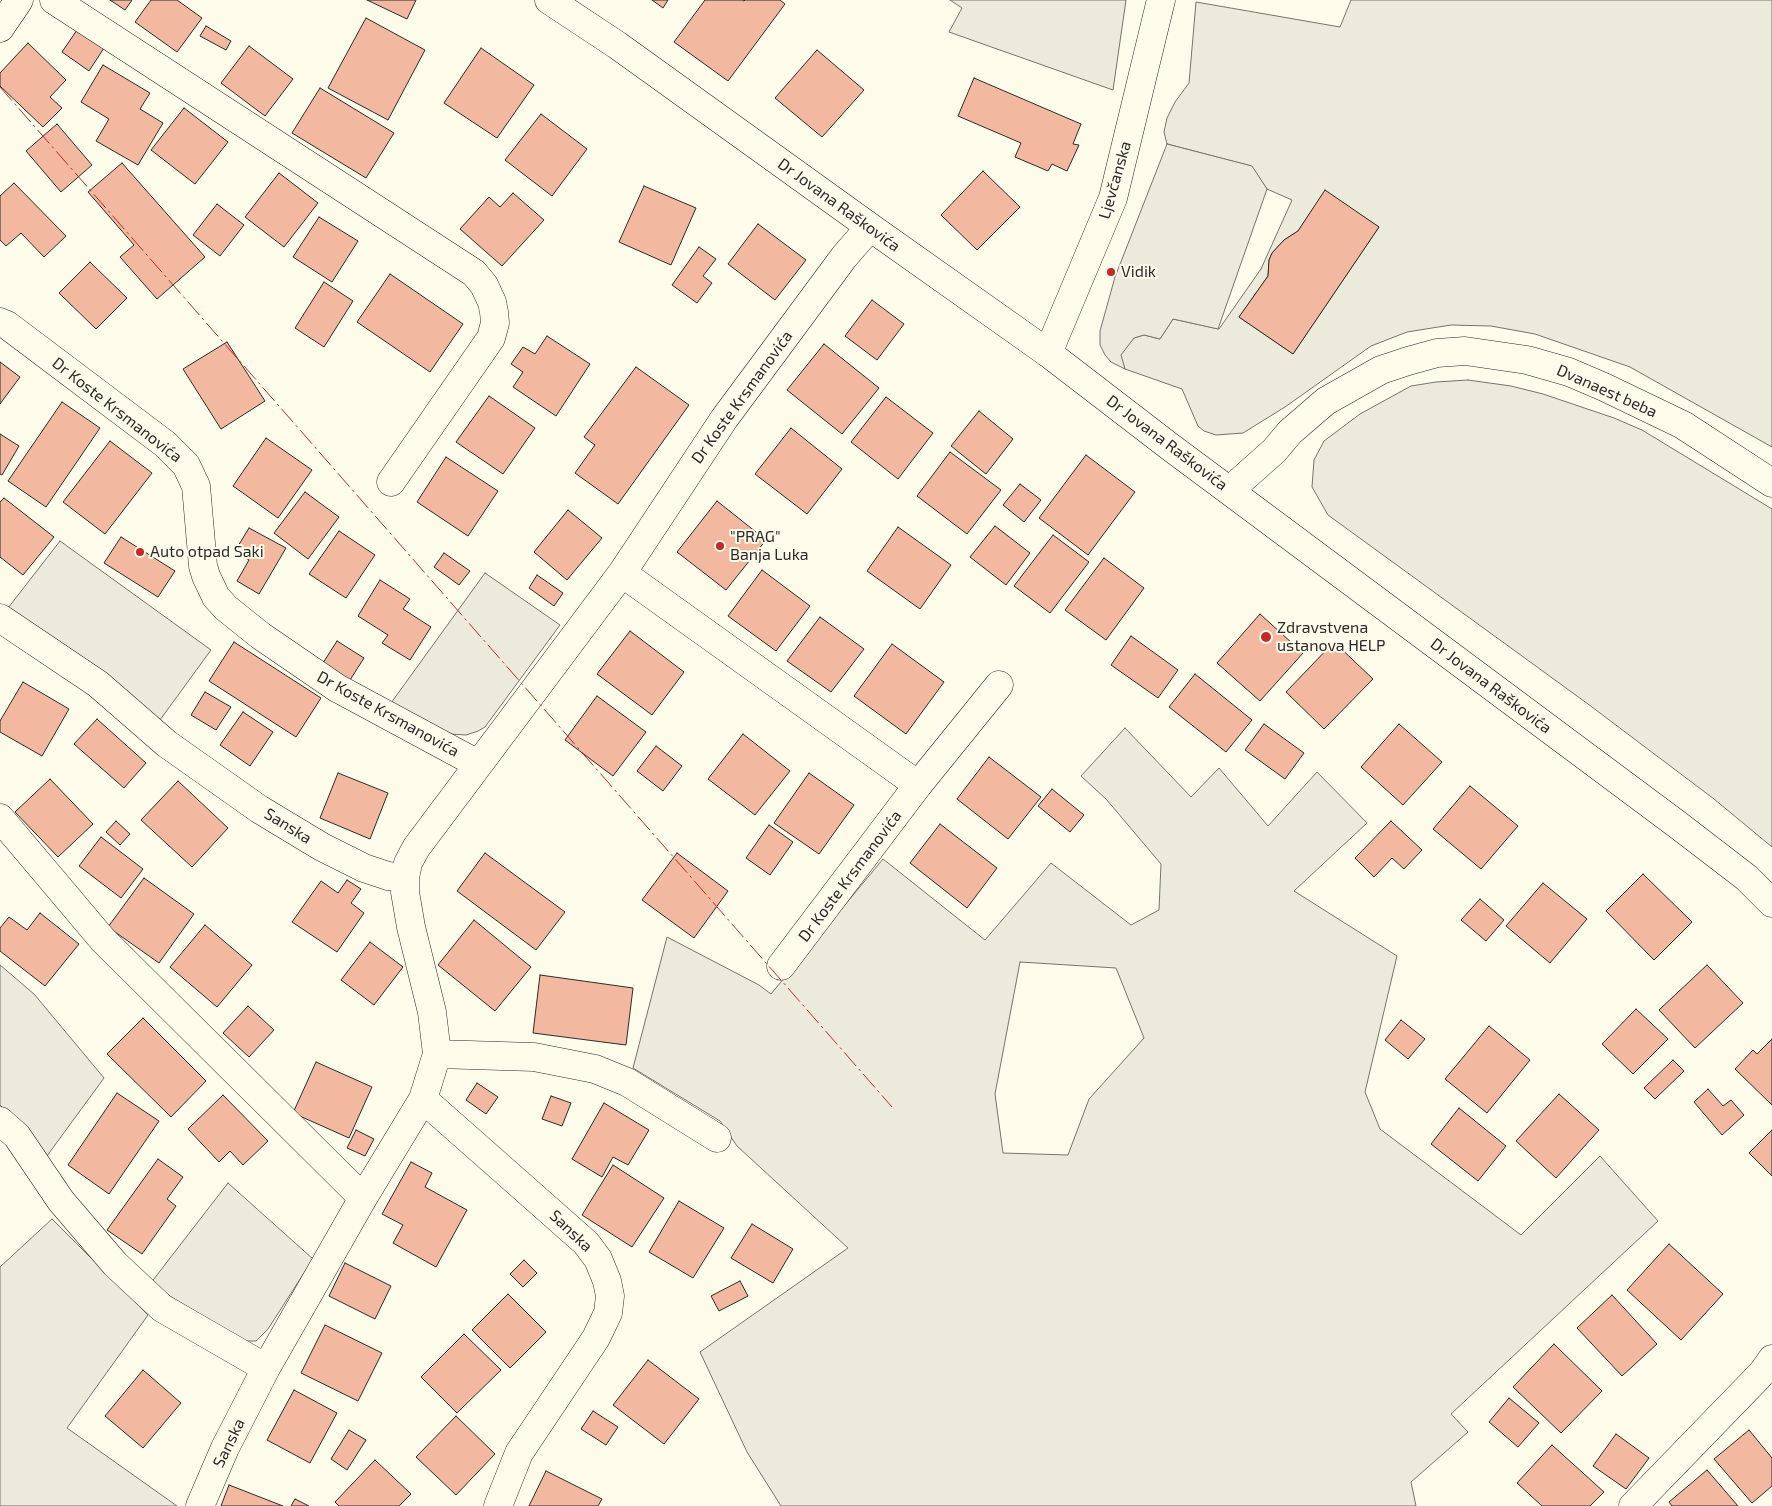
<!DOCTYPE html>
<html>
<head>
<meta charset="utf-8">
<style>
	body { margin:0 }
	canvas { display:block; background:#fdfbea }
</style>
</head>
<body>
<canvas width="1772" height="1506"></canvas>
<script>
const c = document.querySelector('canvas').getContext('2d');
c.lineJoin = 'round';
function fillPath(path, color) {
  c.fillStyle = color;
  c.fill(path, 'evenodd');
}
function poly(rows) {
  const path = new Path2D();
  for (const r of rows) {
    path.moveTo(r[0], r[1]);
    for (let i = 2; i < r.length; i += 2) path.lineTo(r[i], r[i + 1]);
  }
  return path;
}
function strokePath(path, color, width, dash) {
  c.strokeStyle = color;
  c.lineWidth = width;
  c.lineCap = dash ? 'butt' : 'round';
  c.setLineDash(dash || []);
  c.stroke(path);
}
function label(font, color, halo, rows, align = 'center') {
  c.font = font + ' "Exo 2",sans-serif';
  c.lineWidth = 4;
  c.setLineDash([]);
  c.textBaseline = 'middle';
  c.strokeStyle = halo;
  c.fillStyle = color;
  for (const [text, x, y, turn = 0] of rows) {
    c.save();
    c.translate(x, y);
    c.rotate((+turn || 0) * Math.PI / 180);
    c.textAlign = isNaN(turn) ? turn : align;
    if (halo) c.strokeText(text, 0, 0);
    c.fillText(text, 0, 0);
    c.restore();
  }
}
const green = poly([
	[950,0,1126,0,1113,90,949,32,962,8,950,0],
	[1351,0,1772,0,1772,447,1630,367,1535,334,1491,326,1451,325,1407,332,1371,346,1285,407,1243,433,1216,435,1204,431,1198,426,1182,389,1125,369,1120,355,1134,338,1144,335,1160,339,1173,319,1219,329,1261,269,1292,200,1267,189,1251,166,1167,144,1164,132,1167,118,1175,102,1189,83,1196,2,1340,27,1351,0],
	[1325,191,1379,227,1293,354,1239,317,1268,276,1269,260,1272,253,1284,240,1298,231,1325,191],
	[1468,380,1511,386,1543,394,1614,418,1642,430,1772,509,1772,847,1714,799,1588,704,1328,515,1312,487,1314,460,1324,441,1360,414,1411,386,1436,382,1468,380],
	[60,541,211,650,157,724,94,665,8,608,60,541],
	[485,573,560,625,485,727,478,731,466,735,450,734,391,703,485,573],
	[1125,728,1191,797,1219,768,1268,826,1317,772,1367,823,1294,891,1397,956,1365,1092,1380,1129,1521,1235,1600,1156,1658,1221,1451,1414,1468,1432,1411,1482,1416,1506,781,1506,747,1452,700,1352,848,1248,737,1146,720,1121,633,1068,667,937,759,985,771,994,883,859,985,940,1051,863,1131,925,1159,910,1161,864,1106,799,1081,776,1125,728],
	[1020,962,1116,968,1144,1038,1089,1099,1068,1155,1003,1153,995,1094,1020,962],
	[0,965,34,994,104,1078,44,1160,16,1121,0,1105,0,965],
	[228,1183,313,1259,268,1329,256,1341,244,1341,150,1284,228,1183],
	[52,1219,148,1315,67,1428,177,1506,0,1506,0,1267,52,1219]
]);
fillPath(green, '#ecebdb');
strokePath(green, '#74746e', 1);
const parking = poly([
	[1167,144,1252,166,1267,189,1218,329,1173,319,1160,339,1144,335,1134,338,1121,355,1125,369,1111,362,1105,355,1100,345,1100,331,1115,277,1167,144]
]);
fillPath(parking, '#eceadb');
strokePath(parking, '#74746e', 1);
const building = poly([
	[110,0,132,0,125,10,110,0],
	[151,0,177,0,202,18,177,52,135,22,151,0],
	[367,0,416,0,407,19,367,0],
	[652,0,668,0,663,8,652,0],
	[705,0,742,0,744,1,745,0,780,0,785,4,728,81,674,42,705,0],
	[366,18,425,50,388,120,328,88,366,18],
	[206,26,231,41,226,50,200,36,206,26],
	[77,30,104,48,89,71,62,52,77,30],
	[28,43,66,80,50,97,62,108,43,127,0,86,0,73,28,43],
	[249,46,293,79,265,116,221,83,249,46],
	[481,48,534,85,497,138,444,103,481,48],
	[817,50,864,90,822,137,775,98,817,50],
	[103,65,150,93,140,109,163,123,138,165,96,141,109,119,81,102,103,65],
	[974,78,1081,124,1073,144,1079,145,1067,171,1052,164,1048,171,1015,157,1021,143,958,116,974,78],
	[320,88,394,133,366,178,292,133,320,88],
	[184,108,228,142,195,184,151,150,184,108],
	[541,114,587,149,552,196,505,160,541,114],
	[57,124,92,165,61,192,26,151,57,124],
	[122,163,205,257,157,299,120,257,134,245,88,192,122,163],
	[983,171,1020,207,977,250,941,215,983,171],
	[279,173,318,203,284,247,245,217,279,173],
	[14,183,66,236,44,257,21,233,6,246,0,240,0,196,14,183],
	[644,186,696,208,671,265,619,242,644,186],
	[1325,190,1379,227,1293,354,1239,317,1268,276,1269,260,1272,253,1284,240,1298,231,1325,190],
	[513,193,544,220,502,266,460,229,489,197,500,207,513,193],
	[217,204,244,225,220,256,193,235,217,204],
	[319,217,358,241,332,282,293,257,319,217],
	[758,224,806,260,775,300,728,264,758,224],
	[699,247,716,259,703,276,712,283,697,303,672,285,699,247],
	[90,262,127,298,96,329,59,293,90,262],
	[390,274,463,324,430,372,357,322,390,274],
	[324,282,353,301,324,347,295,328,324,282],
	[872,300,904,324,877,360,845,336,872,300],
	[547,336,590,364,556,416,513,387,523,372,511,364,523,347,535,354,547,336],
	[227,342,265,401,221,429,183,369,227,342],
	[824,344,879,388,842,434,787,390,824,344],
	[0,362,20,377,0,404,0,362],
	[636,367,689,405,618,504,575,473,595,445,584,437,636,367],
	[489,396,535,428,503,474,456,442,489,396],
	[886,397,933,433,898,479,851,442,886,397],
	[62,402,100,428,46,507,8,481,62,402],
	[979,411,1013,439,986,474,951,446,979,411],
	[791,428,842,469,807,514,755,474,791,428],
	[0,434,19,446,2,475,0,474,0,434],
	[266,438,312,470,278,518,233,486,266,438],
	[110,441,152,473,105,534,63,502,110,441],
	[950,452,1001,490,967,534,917,496,950,452],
	[1086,455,1135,492,1088,555,1039,518,1086,455],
	[446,457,498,491,468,536,417,502,446,457],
	[1020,484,1041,500,1024,522,1003,505,1020,484],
	[305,492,339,517,308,559,274,533,305,492],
	[4,498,54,537,23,575,0,557,0,502,4,498],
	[717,501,766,540,726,590,677,552,717,501],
	[568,510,602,538,567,580,534,552,568,510],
	[995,526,1030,553,1006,585,970,557,995,526],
	[898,527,951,565,920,609,867,571,898,527],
	[249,528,286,548,259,594,237,581,249,560,235,551,249,528],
	[339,531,375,555,346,598,309,574,339,531],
	[1053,535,1089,562,1050,613,1014,586,1053,535],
	[121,537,175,571,158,597,104,563,121,537],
	[444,553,470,571,459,585,434,567,444,553],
	[1104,558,1144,588,1106,640,1065,610,1104,558],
	[762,570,810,606,776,651,728,616,762,570],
	[537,575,563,593,554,606,529,588,537,575],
	[380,580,410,599,403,609,431,627,410,660,382,643,388,635,358,616,380,580],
	[1260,614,1303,653,1260,701,1217,663,1260,614],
	[820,617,864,649,831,692,787,661,820,617],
	[630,631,684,672,652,715,597,674,630,631],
	[1131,636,1178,670,1158,698,1111,665,1131,636],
	[337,641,364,658,350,680,323,663,337,641],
	[234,642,321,698,296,737,209,681,234,642],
	[1334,642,1373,679,1324,729,1286,692,1334,642],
	[892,644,944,682,906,734,854,696,892,644],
	[1195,674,1252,720,1226,752,1169,707,1195,674],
	[23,682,69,709,42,756,0,732,0,721,23,682],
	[205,692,231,707,216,730,191,715,205,692],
	[597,696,646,732,613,776,565,740,597,696],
	[243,712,273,732,250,766,220,745,243,712],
	[97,719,146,763,124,788,74,744,97,719],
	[1264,724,1304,753,1285,779,1245,750,1264,724],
	[1399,724,1442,762,1403,805,1361,767,1399,724],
	[743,734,790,771,755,815,708,779,743,734],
	[656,746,682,766,663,791,637,771,656,746],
	[989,757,1041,797,1008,839,957,799,989,757],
	[338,773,388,793,370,839,320,818,338,773],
	[809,773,854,805,819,854,774,823,809,773],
	[50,779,93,824,58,857,15,812,50,779],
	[178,781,228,828,192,867,141,820,178,781],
	[1470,786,1518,826,1481,869,1433,829,1470,786],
	[1052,789,1084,815,1070,832,1038,806,1052,789],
	[116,821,130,834,120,845,106,832,116,821],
	[1391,821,1422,850,1404,869,1392,858,1374,877,1355,858,1391,821],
	[940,824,997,868,967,908,910,863,940,824],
	[769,825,793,842,770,875,746,858,769,825],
	[101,837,143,869,121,898,79,866,101,837],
	[485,853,565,912,536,950,457,891,485,853],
	[677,853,728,891,694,938,642,900,677,853],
	[1643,874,1692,922,1654,960,1606,911,1643,874],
	[144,878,194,914,159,963,108,927,144,878],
	[347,880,361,889,351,903,364,913,337,952,292,922,321,881,338,893,347,880],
	[1543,883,1587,919,1550,963,1506,926,1543,883],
	[1480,899,1504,920,1486,941,1461,920,1480,899],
	[40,913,79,944,45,986,0,951,0,928,9,917,27,930,40,913],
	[474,920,531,967,495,1011,438,965,474,920],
	[205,925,252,965,217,1007,170,967,205,925],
	[370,942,403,967,374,1005,341,980,370,942],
	[1707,965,1743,1003,1695,1048,1659,1010,1707,965],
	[540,975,633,988,626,1045,533,1033,540,975],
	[248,1006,274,1030,249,1057,223,1033,248,1006],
	[1636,1009,1668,1039,1633,1074,1602,1044,1636,1009],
	[143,1018,206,1081,171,1117,107,1054,143,1018],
	[1401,1020,1425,1039,1408,1059,1385,1040,1401,1020],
	[1489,1026,1530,1060,1487,1113,1445,1079,1489,1026],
	[1772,1039,1772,1105,1735,1069,1753,1050,1757,1054,1772,1039],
	[1673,1060,1684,1071,1655,1099,1644,1088,1673,1060],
	[316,1062,372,1087,349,1138,293,1113,316,1062],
	[477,1083,498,1097,486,1114,466,1100,477,1083],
	[1708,1089,1723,1106,1731,1100,1744,1115,1722,1135,1694,1102,1708,1089],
	[117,1093,159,1121,109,1194,68,1165,117,1093],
	[1559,1094,1599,1130,1556,1178,1516,1141,1559,1094],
	[223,1095,268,1141,243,1165,230,1151,219,1162,188,1129,223,1095],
	[551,1096,571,1103,562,1126,542,1119,551,1096],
	[604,1103,649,1130,628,1165,613,1157,602,1177,572,1159,604,1103],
	[1459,1108,1506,1146,1478,1181,1431,1144,1459,1108],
	[356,1130,374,1139,365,1156,347,1148,356,1130],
	[1772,1130,1772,1176,1749,1153,1772,1130],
	[158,1159,183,1177,167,1199,176,1206,142,1254,107,1230,158,1159],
	[411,1162,432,1173,425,1187,467,1210,436,1267,393,1243,403,1225,382,1214,411,1162],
	[613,1165,664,1198,632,1247,582,1215,613,1165],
	[679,1201,724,1228,693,1278,649,1252,679,1201],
	[752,1224,793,1249,773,1283,731,1258,752,1224],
	[1669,1244,1723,1294,1681,1340,1627,1290,1669,1244],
	[524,1260,537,1273,523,1287,510,1274,524,1260],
	[345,1263,391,1286,375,1319,329,1296,345,1263],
	[740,1281,748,1296,719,1311,711,1296,740,1281],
	[508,1294,546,1332,510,1368,472,1330,508,1294],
	[1612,1295,1657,1344,1622,1376,1577,1328,1612,1295],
	[325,1325,382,1353,358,1401,301,1373,325,1325],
	[464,1334,501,1370,457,1413,421,1377,464,1334],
	[1554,1344,1602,1391,1561,1433,1513,1387,1554,1344],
	[648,1360,699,1399,664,1444,613,1405,648,1360],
	[143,1370,181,1403,143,1448,105,1416,143,1370],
	[294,1390,337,1413,310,1463,267,1440,294,1390],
	[1509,1398,1539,1423,1518,1447,1489,1422,1509,1398],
	[593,1411,618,1427,606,1445,581,1429,593,1411],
	[456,1416,495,1454,456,1495,416,1457,456,1416],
	[349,1430,366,1440,347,1470,331,1459,349,1430],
	[1749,1430,1772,1458,1772,1486,1752,1503,1714,1459,1749,1430],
	[1616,1434,1649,1458,1626,1489,1593,1466,1616,1434],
	[1552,1445,1604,1492,1590,1506,1542,1506,1517,1483,1552,1445],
	[375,1460,411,1494,399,1506,339,1506,335,1502,375,1460],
	[1707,1470,1738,1506,1672,1506,1669,1502,1707,1470],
	[546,1471,602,1499,598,1506,529,1506,546,1471],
	[229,1485,283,1506,221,1506,229,1485],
	[295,1499,309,1506,291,1506,295,1499]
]);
fillPath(building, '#f2b8a0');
strokePath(building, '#2b2b2b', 1);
const minor = poly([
	[54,0,474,273,484,285,492,302,494,312,495,323,491,338,391,482],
	[549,0,617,45,870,227,1048,353],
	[0,28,19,0],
	[0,322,7,325,165,444,186,465,196,486,203,566,206,576,216,597,226,608,261,636,337,688,478,764],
	[1230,490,1274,451,1290,432,1326,401,1381,370,1408,361,1437,353,1465,351,1527,360,1569,372,1604,387,1683,425,1772,483],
	[622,573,918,785],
	[0,618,98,684,167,744,259,809,322,847,364,868,388,876,405,878],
	[0,818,103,940,363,1198],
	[781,966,918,785,999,685],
	[437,1054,534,1057,595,1069,627,1082,717,1138],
	[423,1099,586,1243,598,1259,607,1281,610,1296,608,1313,596,1338,519,1453,498,1506],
	[0,1121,17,1136,61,1201,115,1264,162,1308,266,1368],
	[200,1506,225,1448,266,1368,363,1198,423,1099,437,1054,432,1012,411,927,405,892,405,878,408,863,416,848,622,573,724,419,844,257,870,227],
	[1633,1506,1763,1372,1772,1359]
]);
const tertiary = poly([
	[1161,0,1113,198,1048,353,1169,446,1678,825,1747,878,1772,903]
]);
strokePath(minor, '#2b2b2b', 29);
strokePath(tertiary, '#2b2b2b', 29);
strokePath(minor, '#fdfbea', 28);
strokePath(tertiary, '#fdfbea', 28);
strokePath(poly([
	[0,87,892,1107]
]), '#c62828', 1, [18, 4, 2.5, 4]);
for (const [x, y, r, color] of [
	[1111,272,5,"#c62828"],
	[720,546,5,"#c62828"],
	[140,552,5,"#c62828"],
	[1266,637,6,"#c62828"]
]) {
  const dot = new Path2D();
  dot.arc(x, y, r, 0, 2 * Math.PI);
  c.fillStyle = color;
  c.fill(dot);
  strokePath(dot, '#fdfbea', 2);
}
label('16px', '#2b2b2b', '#fdfbea', [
	["Ljevčanska",1115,180,-74],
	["Dr Jovana Raškovića",839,205,36],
	["Dvanaest beba",1607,391,24],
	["Dr Koste Krsmanovića",742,397,-54],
	["Dr Koste Krsmanovića",117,410,38],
	["Dr Jovana Raškovića",1167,443,37],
	["Dr Jovana Raškovića",1491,686,37],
	["Dr Koste Krsmanovića",388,714,29],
	["Sanska",288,826,32],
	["Dr Koste Krsmanovića",850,876,-53],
	["Sanska",571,1231,44],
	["Sanska",229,1443,-64]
]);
label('16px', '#2b2b2b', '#fdfbea', [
	["Vidik",1121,272],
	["\"PRAG\"",730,537],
	["Banja Luka",730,555],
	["Auto otpad Saki",150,552],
	["Zdravstvena",1277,628],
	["ustanova HELP",1277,646]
], 'left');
</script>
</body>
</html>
